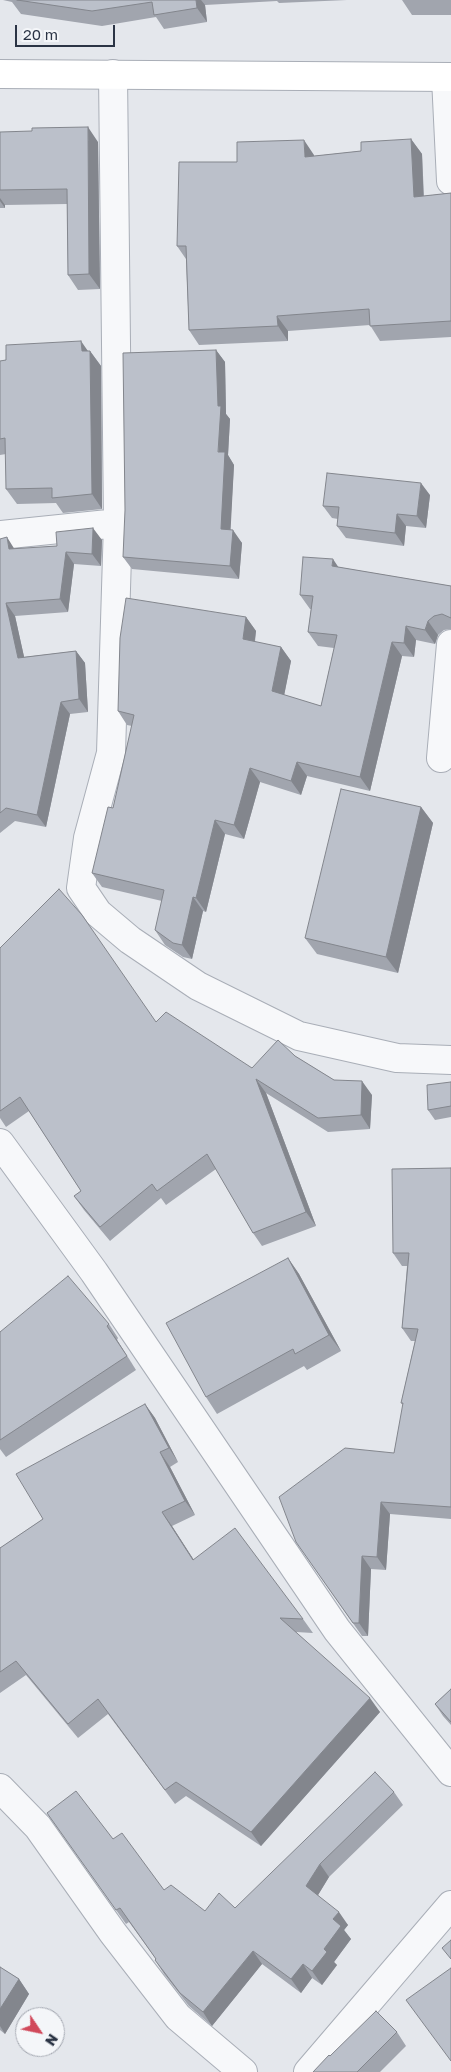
<!DOCTYPE html>
<html>
<head>
<meta charset="utf-8">
<style>
	body { margin:0 }
	#map { position:relative; width:451px; height:2072px; overflow:hidden; background:#e4e7ec; font-family:"Golos Text",sans-serif }
	canvas { display:block }
	.north { position:absolute; left:15px; top:2007px; width:50px; height:50px; box-sizing:border-box; background:#f4f6f9; border:1px solid #a4a8b1; border-radius:50%; rotate:124deg; font-size:14px; font-weight:700; line-height:20px; text-align:center; color:#2b3445 }
	.north::after { content:''; display:block; margin:auto; width:18px; height:22px; background:#d1495b; clip-path:polygon(50% 0,100% 100%,50% 72%,0 100%) }
	.scale { position:absolute; left:15px; top:25px; width:100px; height:22px; box-sizing:border-box; border:2px solid #2b3445; border-top:0; padding-left:6px; font-size:15px; line-height:18px; white-space:nowrap; color:#2b3445; -webkit-text-stroke:4px #f4f6f9; paint-order:stroke }
</style>
</head>
<body>
<div id="map">
<canvas width="451" height="2072"></canvas>
<div class="north">N</div>
<div class="scale">20 m</div>
</div>
<script>
const c = document.querySelector('canvas').getContext('2d');
c.lineJoin = 'round';
function poly(rows) {
  const path = new Path2D();
  for (const r of rows) {
    path.moveTo(r[0], r[1]);
    for (let i = 2; i < r.length; i += 2) path.lineTo(r[i], r[i + 1]);
  }
  return path;
}
function strokePath(path, color, width, dash) {
  c.strokeStyle = color;
  c.lineWidth = width;
  c.lineCap = dash ? 'butt' : 'round';
  c.setLineDash(dash || []);
  c.stroke(path);
}
function fillPath(path, color) {
  c.fillStyle = color;
  c.fill(path, 'evenodd');
}
const minor = poly([
	[113,74,118,523,111,753,88,838,81,888,98,913,130,940,198,986,299,1036,397,1058,451,1060],
	[446,78,451,181],
	[0,535,118,523],
	[441,758,451,644],
	[0,1143,94,1272,337,1630,451,1772],
	[0,1788,38,1827,113,1933,178,2017,243,2072],
	[308,2072,451,1905]
]);
const secondary = poly([
	[0,74,451,77]
]);
strokePath(minor, '#a9aeb7', 30);
strokePath(secondary, '#a9aeb7', 30);
strokePath(minor, '#f7f8fa', 28);
strokePath(secondary, '#fff', 28);
fillPath(poly([
	[3,0,347,0,279,3,277,1,205,5,207,22,164,29,156,17,102,26,21,14,12,2],
	[402,0,451,0,451,15,412,15],
	[0,132,98,142,100,289,78,290,68,275,67,204,5,205,5,208,0,208],
	[411,139,422,154,424,196,451,193,451,337,380,341,370,325,288,331,288,341,199,345,189,330,186,259,177,246,237,162,314,155,314,156,361,151],
	[216,350,225,362,226,414,230,419,228,455,234,465,230,530,242,543,239,579,132,569,123,557],
	[90,351,101,366,102,509,63,513,56,503,17,504,6,489,6,454,0,455,0,361],
	[430,495,426,528,406,526,404,546,346,538,337,526,338,519,332,518,323,506],
	[0,539,15,549,57,546,102,540,101,566,74,564,68,612,15,616,24,657,76,651,85,663,88,712,70,714,46,827,15,821,0,833],
	[338,567,451,586,451,629,444,630,438,635,435,644,416,640,414,657,402,656,370,791,307,776,301,795,260,782,244,839,225,834,206,912,203,911,192,959,183,957,165,945,155,930,162,901,102,887,92,873,113,808,132,726,127,725,118,711,246,617,256,631,255,642,281,647,291,661,284,695,321,706,334,648,318,646,308,632,311,609,310,609,300,595],
	[421,807,433,823,398,973,317,954,305,938],
	[0,948,252,1068,295,1056,334,1080,372,1095,370,1129,328,1132,266,1093,316,1226,262,1246,253,1233,216,1169,166,1205,161,1198,110,1241,84,1210,74,1196,81,1191,29,1111,6,1127,0,1118],
	[451,1082,451,1117,435,1120,428,1110],
	[451,1168,451,1519,390,1514,386,1570,371,1569,368,1636,362,1636,296,1542,394,1453,403,1405,401,1403,415,1341,411,1341,402,1328,407,1266,402,1266,393,1253],
	[288,1258,299,1274,341,1351,307,1370,304,1366,217,1414,206,1397],
	[109,1324,118,1338,117,1340,136,1370,6,1457,0,1449,0,1332],
	[145,1404,155,1418,178,1462,170,1467,195,1515,172,1526,193,1559,303,1619,313,1633,296,1632,380,1712,261,1846,186,1796,175,1804,108,1714,78,1738,26,1675,0,1693,0,1548,43,1519],
	[451,1689,451,1725,443,1716,435,1704],
	[394,1792,403,1805,329,1877,318,1895,348,1925,344,1930,351,1939,334,1962,337,1965,322,1985,312,1978,301,1993,262,1964,212,2026,189,2006,164,1974,155,1960,156,1959,129,1922,126,1924,47,1813,113,1839,164,1890,205,1911,235,1908],
	[0,1967,19,1979,29,1994,5,2034,0,2030],
	[397,2032,406,2046,380,2072,313,2072,330,2056]
]), '#a1a5ae');
fillPath(poly([
	[196,0,201,0,205,5,207,22,197,8],
	[88,127,98,142,100,289,89,274],
	[411,139,422,154,424,212,414,197],
	[304,140,314,155,316,172,305,157],
	[0,198,5,205,5,208,0,201],
	[277,316,288,331,288,341,278,326],
	[81,341,90,354,90,351,101,366,102,509,92,494],
	[216,350,225,362,226,414,230,419,228,455,234,465,230,541,221,529],
	[421,483,430,495,426,528,417,516],
	[397,514,406,526,404,546,395,533],
	[93,528,102,540,101,566,92,554],
	[233,530,242,543,239,579,230,566],
	[7,537,15,550,9,549],
	[66,552,74,564,68,612,60,599],
	[333,559,343,574,332,566],
	[6,603,15,616,27,670,18,658],
	[246,617,256,631,253,653,243,639],
	[428,621,438,635,435,644,425,630],
	[406,626,416,640,414,657,404,643],
	[392,642,402,656,370,791,360,777],
	[281,647,291,661,282,706,272,691],
	[76,651,85,663,88,712,79,699],
	[61,702,70,714,46,827,37,815],
	[297,762,307,776,301,795,291,781],
	[250,768,260,782,244,839,234,825],
	[421,807,433,823,398,973,386,957],
	[215,820,225,834,206,912,196,898],
	[193,897,203,911,192,959,182,945],
	[256,1079,266,1093,316,1226,306,1212],
	[362,1081,372,1095,370,1129,361,1115],
	[288,1258,299,1274,341,1351,329,1335],
	[107,1326,117,1340,136,1370,127,1356],
	[145,1404,155,1418,178,1462,169,1448],
	[160,1452,170,1467,195,1515,185,1501],
	[381,1502,390,1514,386,1570,377,1557],
	[162,1512,172,1526,203,1574,193,1560],
	[362,1556,371,1569,368,1636,359,1623],
	[370,1698,380,1712,261,1846,251,1832],
	[320,1864,329,1877,315,1900,306,1886],
	[339,1912,348,1925,344,1930,351,1939,334,1962,337,1965,322,1985,312,1971,333,1919],
	[253,1951,262,1964,212,2026,203,2012],
	[303,1964,312,1978,301,1993,291,1979],
	[19,1979,29,1994,5,2034,0,2026,0,2009]
]), '#83868d');
const building = poly([
	[17,0,196,0,197,8,154,15,152,2,92,11,17,0],
	[88,127,89,274,68,275,67,189,0,190,0,132,32,131,32,128,88,127],
	[411,139,414,197,451,193,451,321,370,326,369,309,277,316,278,326,189,330,186,246,177,246,179,162,237,162,237,142,304,140,305,157,361,151,361,142,411,139],
	[81,341,82,351,90,351,92,494,52,498,52,488,6,489,5,438,0,439,0,361,6,360,6,345,81,341],
	[216,350,218,406,221,406,218,452,225,452,221,529,233,530,230,566,123,557,125,510,123,353,216,350],
	[327,473,421,483,417,516,397,514,395,533,337,526,339,507,323,506,327,473],
	[93,528,92,554,66,552,60,599,6,603,18,658,76,651,79,699,61,702,37,815,6,808,0,813,0,539,7,537,9,549,57,546,56,532,93,528],
	[303,557,333,559,332,566,451,586,451,618,442,614,434,616,428,621,425,630,406,626,404,643,392,642,360,777,297,762,291,781,250,768,234,825,215,820,196,898,193,897,182,945,173,943,155,930,164,890,92,873,108,807,113,808,134,715,118,711,120,638,126,598,246,617,243,639,281,647,272,691,321,706,337,635,308,632,313,596,300,595,303,557],
	[341,789,421,807,386,957,305,938,341,789],
	[59,889,82,915,156,1022,166,1012,252,1068,278,1040,295,1056,334,1080,362,1081,361,1115,318,1118,256,1079,306,1212,253,1233,207,1154,157,1191,152,1184,100,1227,74,1196,81,1191,20,1097,0,1111,0,948,59,889],
	[451,1082,451,1106,428,1110,427,1085,451,1082],
	[451,1168,451,1507,381,1502,377,1557,362,1556,359,1623,353,1623,296,1542,279,1497,345,1448,394,1453,403,1403,401,1403,418,1329,402,1328,409,1253,393,1253,392,1169,451,1168],
	[288,1258,329,1335,295,1354,293,1349,206,1397,166,1323,288,1258],
	[68,1276,109,1324,107,1326,127,1356,0,1440,0,1332,68,1276],
	[145,1404,169,1448,160,1452,185,1501,162,1512,193,1560,235,1528,303,1619,280,1618,370,1698,251,1832,176,1782,165,1790,98,1699,68,1724,16,1661,0,1672,0,1548,43,1519,16,1474,145,1404],
	[451,1689,451,1722,435,1704,451,1689],
	[375,1772,394,1792,320,1864,306,1886,339,1912,333,1919,341,1926,324,1949,327,1952,312,1971,303,1964,291,1979,253,1951,203,2012,180,1993,155,1960,156,1959,120,1908,116,1910,47,1813,76,1791,113,1839,122,1833,164,1890,171,1885,205,1911,219,1893,235,1908,375,1772],
	[451,1940,451,1959,442,1948,451,1940],
	[0,1967,19,1979,0,2009,0,1967],
	[451,1968,451,2061,406,2000,451,1968],
	[376,2011,397,2032,357,2072,313,2072,329,2055,330,2056,376,2011]
]);
fillPath(building, '#bbc0ca');
strokePath(building, '#83868d', 1);
</script>
</body>
</html>
